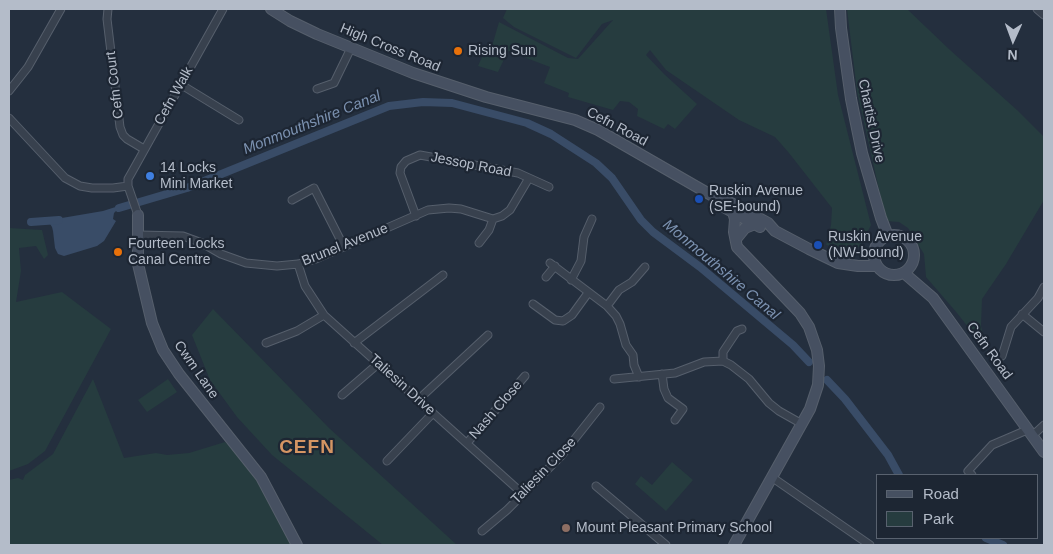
<!DOCTYPE html>
<html>
<head>
<meta charset="utf-8">
<style>
	body { margin:0 }
	#map { position:relative; width:1053px; height:554px; overflow:hidden; background:#242f3e; font-family:Arial,sans-serif }
	canvas { display:block }
	.frame { position:absolute; inset:0; border:10px solid #b4bcc9; pointer-events:none }
	.legend { position:absolute; left:876px; top:474px; width:162px; height:65px; box-sizing:border-box; background:#1d2633; border:1px solid #59626f; margin:0; padding:6px 9px; list-style:none; font-size:15px; color:#b4bcc9 }
	.legend li { display:flex; align-items:center; gap:10px; height:25px }
	.legend b { width:25px; border:1px solid #59626f }
	.north { position:absolute; left:988px; top:15px; width:50px; height:50px; -webkit-text-stroke:4px #1d2633; paint-order:stroke; rotate:182deg; font-size:14px; font-weight:700; line-height:20px; text-align:center; color:#b4bcc9 }
	.north::after { content:''; display:block; margin:auto; width:18px; height:22px; background:#b4bcc9; clip-path:polygon(50% 0,100% 100%,50% 72%,0 100%) }
</style>
</head>
<body>
<div id="map">
<canvas width="1053" height="554"></canvas>
<div class="frame"></div>
<ul class="legend">
<li><b style="height:6px;background:#465061"></b>Road</li>
<li><b style="height:14px;background:#263c3f"></b>Park</li>
</ul>
<div class="north">N</div>
</div>
<script>
const c = document.querySelector('canvas').getContext('2d');
c.lineJoin = 'round';
function fillPath(path, color) {
  c.fillStyle = color;
  c.fill(path, 'evenodd');
}
function poly(rows) {
  const path = new Path2D();
  for (const r of rows) {
    if (r.length === 3) {
      path.moveTo(r[0] + r[2], r[1]);
      path.arc(r[0], r[1], r[2], 0, 2 * Math.PI);
      continue;
    }
    path.moveTo(r[0], r[1]);
    for (let i = 2; i < r.length; i += 2) path.lineTo(r[i], r[i + 1]);
  }
  return path;
}
function strokePath(path, color, width, dash) {
  c.strokeStyle = color;
  c.lineWidth = width;
  c.lineCap = dash ? 'butt' : 'round';
  c.setLineDash(dash || []);
  c.stroke(path);
}
function label(font, color, halo, rows, align = 'center') {
  c.font = font + ' Arial,sans-serif';
  c.lineWidth = 4.5;
  c.setLineDash([]);
  c.textBaseline = 'middle';
  c.strokeStyle = halo;
  c.fillStyle = color;
  for (const [text, x, y, turn = 0] of rows) {
    c.save();
    c.translate(x, y);
    c.rotate((+turn || 0) * Math.PI / 180);
    c.textAlign = isNaN(turn) ? turn : align;
    if (halo) c.strokeText(text, 0, 0);
    c.fillText(text, 0, 0);
    c.restore();
  }
}
fillPath(poly([
	[507,9,826,9,838,95,871,225,860,247,849,249,826,245,831,225,832,208,789,153,775,137,739,120,666,70,650,50,646,55,664,74,697,104,675,129,668,124,664,129,637,116,638,109,629,102,620,101,613,110,568,97,569,93,544,83,550,67,508,51,498,72,478,66,487,46,492,46,499,22,568,58,578,59,613,20,602,24,576,58,514,27,503,18],
	[847,9,907,9,950,50,1017,110,1044,137,1044,200,1006,264,982,299,981,326,987,351,957,313,926,277,924,254,908,228,899,222,886,221,857,91],
	[9,228,42,230,48,255,44,259,36,246,19,248,21,271,16,302,62,292,111,329,45,451,28,464,9,471],
	[213,309,329,428,457,545,383,545,272,455,237,417,210,380,192,335],
	[93,379,124,458,156,453,167,455,189,453,225,442,243,460,258,478,275,509,291,545,9,545,9,480,18,478,23,480,25,475,53,454],
	[168,379,177,392,147,412,138,400],
	[672,462,693,480,666,511,635,484,641,476,652,485]
]), '#263c3f');
fillPath(poly([
	[128,203,129,207,118,209,114,213,113,219,116,221,104,241,97,246,64,256,58,254,55,248,53,231,52,227,50,224,50,220,103,211]
]), '#394c67');
strokePath(poly([
	[119,208,187,188,389,106,423,102,452,103,527,123,551,134,596,163,612,178,641,220,653,232,700,267,793,345,809,362],
	[31,222,59,220],
	[827,380,845,399,888,455,899,475],
	[986,538,1003,545]
]), '#394c67', 8);
const street = poly([
	[108,9,107,19,120,127,123,135,127,139,144,149],
	[1037,9,1044,15],
	[180,84,239,120],
	[317,89,334,83,351,48],
	[9,91,28,67,61,9],
	[9,118,65,178,80,186,92,188,113,188,128,186,138,215],
	[128,186,128,179,132,172,223,9],
	[292,200,314,188,344,247],
	[416,216,400,173,401,167,406,161,420,155,507,171,518,173,549,187],
	[139,235,183,236,202,243,221,254,246,263,277,266,298,264,316,259,428,210,449,208,461,209,493,219],
	[479,243,489,230,493,219,502,216,510,210,529,178],
	[550,263,607,306,616,316,620,324,626,345,633,355,634,365,639,377],
	[298,264,305,286,324,315,523,494],
	[546,277,555,266],
	[571,280,581,261,584,237,592,219],
	[533,304,555,320,563,321,572,315,588,293],
	[607,306,619,290,632,282,645,267],
	[1022,314,1044,332],
	[266,343,297,331,324,315],
	[354,343,443,275],
	[1002,356,1011,327,1038,298,1044,287],
	[723,361,731,365,749,379,769,403,779,411,802,424],
	[662,374,664,389,668,398,683,409,675,420],
	[614,379,675,373,704,362,723,361,723,352,737,331,742,329],
	[342,395,379,363],
	[419,399,488,335],
	[1032,436,1044,425],
	[467,443,525,376],
	[387,461,433,413],
	[972,475,968,471,992,445,1027,430],
	[773,478,870,545],
	[596,486,666,545],
	[482,531,507,510,562,455,600,407]
]);
const secondary = poly([
	[271,9,290,21,317,34,413,73,486,97,575,120,598,130,711,195,731,203,768,223,775,231,809,249,838,263,858,266,877,266],
	[840,9,841,28,851,99,862,153,881,218,888,236],
	[715,200,720,205,760,227],
	[733,212,735,219,734,232,737,247,800,313,809,327,817,350,819,366,818,385,810,409,734,545],
	[138,215,138,264,152,323,163,350,179,374,261,477,297,545],
	[894,255,20],
	[736,239,745,228,755,224],
	[904,273,933,298,1044,452]
]);
strokePath(street, '#565f6c', 9);
strokePath(secondary, '#565f6c', 12);
strokePath(street, '#38414e', 7);
strokePath(secondary, '#465061', 10);
for (const [x, y, r, color] of [
	[458,51,5,"#e8710a"],
	[150,176,5,"#3f7fe0"],
	[699,199,5,"#1a4fb4"],
	[818,245,5,"#1a4fb4"],
	[118,252,5,"#e8710a"],
	[566,528,5,"#8d6e63"]
]) {
  const dot = new Path2D();
  dot.arc(x, y, r, 0, 2 * Math.PI);
  c.fillStyle = color;
  c.fill(dot);
  strokePath(dot, '#1d2633', 2);
}
label('14px', '#b4bcc9', '#1d2633', [
	["High Cross Road",390,48,22],
	["Cefn Court",115,85,-97],
	["Cefn Walk",174,96,-61],
	["Chartist Drive",871,121,78],
	["Cefn Road",617,127,28],
	["Jessop Road",471,165,11],
	["Brunel Avenue",345,245,-22],
	["Cefn Road",989,351,54],
	["Cwm Lane",196,370,55],
	["Taliesin Drive",402,385,42],
	["Nash Close",496,410,-49],
	["Taliesin Close",544,471,-46]
]);
label('14px', '#b4bcc9', '#1d2633', [
	["Rising Sun",468,51],
	["14 Locks",160,168],
	["Mini Market",160,184],
	["Ruskin Avenue",709,191],
	["(SE-bound)",709,207],
	["Ruskin Avenue",828,237],
	["(NW-bound)",828,253],
	["Fourteen Locks",128,244],
	["Canal Centre",128,260],
	["Mount Pleasant Primary School",576,528]
], 'left');
label('italic 15px', '#7c92b1', '#1d2633', [
	["Monmouthshire Canal",312,123,-22],
	["Monmouthshire Canal",721,270,40]
]);
c.letterSpacing = '1px';
label('bold 19px', '#d59563', '#1d2633', [
	["CEFN",307,448]
]);
c.letterSpacing = '0px';
</script>
</body>
</html>
